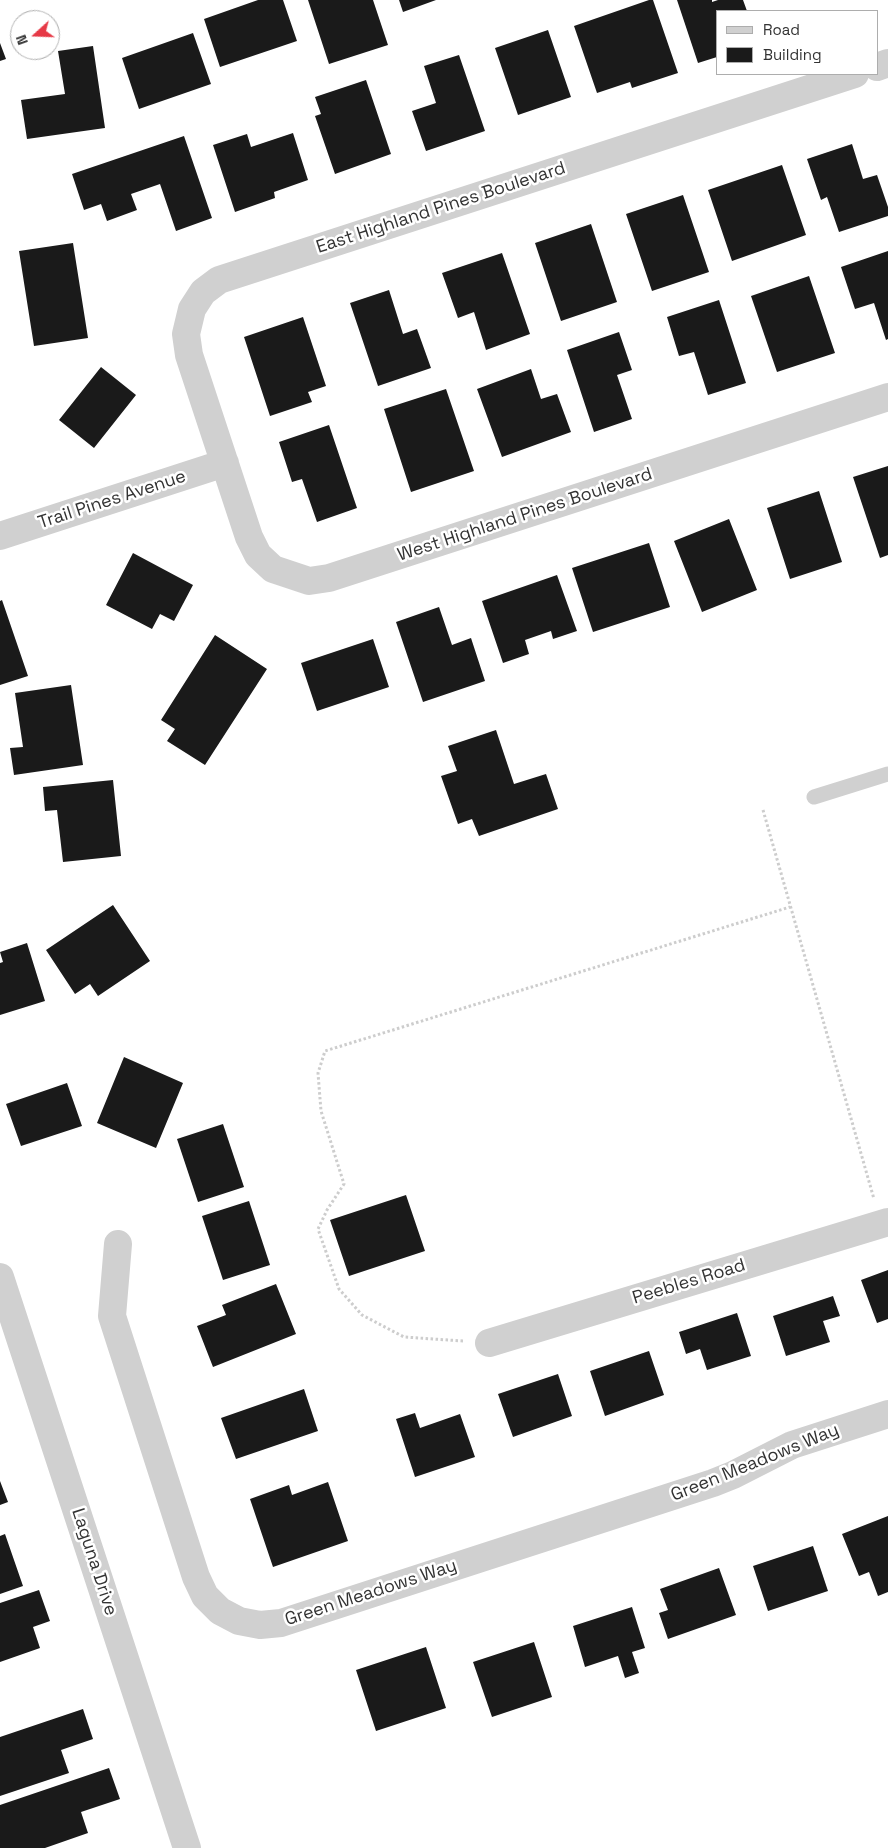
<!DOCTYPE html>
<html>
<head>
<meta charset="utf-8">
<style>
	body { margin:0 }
	#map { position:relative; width:888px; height:1848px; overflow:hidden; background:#fff; font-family:"Space Grotesk",sans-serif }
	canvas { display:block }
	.legend { position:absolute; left:716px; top:10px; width:162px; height:65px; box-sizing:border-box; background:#fff; border:1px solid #adadad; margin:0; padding:6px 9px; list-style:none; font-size:15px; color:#333 }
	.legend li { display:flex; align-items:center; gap:10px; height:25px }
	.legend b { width:25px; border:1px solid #adadad }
	.north { position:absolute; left:10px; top:10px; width:50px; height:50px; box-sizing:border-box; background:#fff; border:1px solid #adadad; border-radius:50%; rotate:250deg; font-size:14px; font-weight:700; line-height:20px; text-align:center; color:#333 }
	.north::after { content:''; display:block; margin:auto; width:18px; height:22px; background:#e63946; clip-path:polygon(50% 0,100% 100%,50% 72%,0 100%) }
</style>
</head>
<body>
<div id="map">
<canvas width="888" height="1848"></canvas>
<ul class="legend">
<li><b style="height:6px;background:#d0d0d0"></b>Road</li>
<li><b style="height:14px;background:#1a1a1a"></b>Building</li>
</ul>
<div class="north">N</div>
</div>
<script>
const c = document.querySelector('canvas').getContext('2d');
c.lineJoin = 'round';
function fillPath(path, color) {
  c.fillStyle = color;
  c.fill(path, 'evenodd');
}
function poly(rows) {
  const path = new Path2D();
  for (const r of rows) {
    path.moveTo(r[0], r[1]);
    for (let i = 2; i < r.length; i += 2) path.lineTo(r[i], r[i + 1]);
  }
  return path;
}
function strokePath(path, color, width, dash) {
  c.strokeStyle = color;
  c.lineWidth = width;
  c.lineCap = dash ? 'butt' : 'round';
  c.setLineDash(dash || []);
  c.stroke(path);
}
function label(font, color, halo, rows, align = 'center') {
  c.font = font + ' "Space Grotesk",sans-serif';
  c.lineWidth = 5;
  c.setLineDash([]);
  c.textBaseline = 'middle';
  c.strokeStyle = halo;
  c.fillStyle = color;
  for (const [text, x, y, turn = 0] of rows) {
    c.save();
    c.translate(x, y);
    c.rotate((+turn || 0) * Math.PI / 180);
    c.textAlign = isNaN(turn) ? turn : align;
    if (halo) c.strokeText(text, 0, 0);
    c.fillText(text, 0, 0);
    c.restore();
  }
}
fillPath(poly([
	[258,0,283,0,297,41,220,67,204,19],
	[308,0,373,0,388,45,329,64],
	[399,0,436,0,403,12],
	[649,0,653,0,678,73,632,88,630,82,597,93,574,26],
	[677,0,712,0,712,2,718,0,743,0,747,11,717,11,717,57,698,63],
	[548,30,571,97,518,115,495,48],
	[193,33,211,84,139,109,122,58],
	[0,43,6,59,0,61],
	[93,46,105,128,27,139,21,100,65,94,58,51],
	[459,55,485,131,426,151,412,111,436,103,424,66],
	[366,80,391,154,335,174,315,116,321,114,315,97],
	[293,133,308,180,274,192,275,198,235,212,213,145,247,134,251,147],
	[184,136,212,218,176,231,160,184,131,194,137,210,107,221,101,204,84,210,72,174],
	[852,144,863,179,877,175,888,207,888,216,839,232,827,197,821,200,807,159],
	[782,165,806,235,732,261,708,190],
	[683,195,709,272,652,291,626,214],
	[591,224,617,302,561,321,535,243],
	[73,243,88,338,34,346,19,251],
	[888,251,888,339,886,340,874,303,855,309,841,267],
	[502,253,530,334,486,350,474,312,458,318,442,273],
	[809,276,835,353,777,372,751,296],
	[389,290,403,334,417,329,431,368,378,386,350,303],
	[719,300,746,383,708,395,694,352,679,356,667,317],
	[303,317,326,386,308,392,312,402,270,416,244,337],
	[619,332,632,370,617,375,632,419,594,432,567,350],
	[101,367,136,395,94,448,59,420],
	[531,369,541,399,557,394,571,432,502,457,477,389],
	[446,389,474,471,411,492,384,409],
	[329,425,357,508,317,522,302,479,292,482,279,442],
	[888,466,888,555,880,558,853,477],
	[819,491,842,562,790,579,767,508],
	[729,519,757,590,702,612,674,541],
	[649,543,670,607,593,632,572,568],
	[133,553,193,585,174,621,160,614,152,629,106,605],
	[557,575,577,631,553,639,551,631,525,640,529,654,503,663,482,601],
	[2,600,28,676,0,685,0,601],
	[439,607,452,645,471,638,485,681,423,702,396,622],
	[215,635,267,669,205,765,167,741,175,729,161,720],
	[373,639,389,687,317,711,301,663],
	[71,685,83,765,14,775,10,748,23,747,15,693],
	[496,730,514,784,546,774,558,809,479,836,472,819,458,824,441,776,457,771,448,746],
	[113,780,121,856,63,862,57,810,45,811,43,787],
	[113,905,150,961,98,996,90,984,75,994,46,950],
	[27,943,45,1001,0,1015,0,963,3,962,0,952],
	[124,1057,183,1083,156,1148,97,1123],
	[67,1083,82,1126,21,1146,6,1104],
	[223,1124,244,1187,198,1202,177,1139],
	[406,1195,425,1251,349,1276,330,1220],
	[249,1201,270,1265,223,1280,202,1216],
	[888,1270,888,1319,877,1323,861,1280],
	[276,1284,296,1334,213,1367,197,1326,226,1315,222,1305],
	[833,1296,840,1316,823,1321,830,1342,786,1356,773,1316],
	[737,1313,751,1356,707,1370,700,1349,686,1354,679,1332],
	[649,1351,664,1395,605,1416,590,1371],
	[558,1374,572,1416,513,1437,498,1394],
	[304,1389,318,1431,236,1459,221,1418],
	[415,1413,420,1428,460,1414,475,1457,415,1477,396,1419],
	[0,1481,8,1502,0,1505],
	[328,1482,348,1541,273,1567,250,1499,289,1485,292,1495],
	[888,1516,888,1592,878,1596,869,1572,859,1576,842,1534],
	[5,1534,23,1586,0,1594,0,1536],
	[813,1546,828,1591,768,1611,753,1566],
	[719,1568,736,1615,668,1639,659,1613,668,1610,660,1589],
	[39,1590,50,1621,33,1627,40,1648,0,1662,0,1603],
	[632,1607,645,1648,632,1652,639,1673,625,1678,618,1656,585,1667,573,1626],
	[534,1642,552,1697,492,1717,473,1662],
	[426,1647,446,1708,376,1731,356,1670],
	[83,1709,93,1739,61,1750,69,1773,0,1796,0,1737],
	[109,1768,120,1799,81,1812,88,1833,45,1848,0,1848,0,1805]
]), '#1a1a1a');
strokePath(poly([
	[763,810,874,1199],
	[463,1341,404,1337,362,1315,339,1289,318,1229,327,1210,344,1184,321,1111,318,1073,325,1051,790,907]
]), '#cdcdcd', 3, [2.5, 2.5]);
strokePath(poly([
	[814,797,888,774]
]), '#d0d0d0', 15);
strokePath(poly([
	[877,67,888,63],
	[855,74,219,280,203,292,192,309,186,334,189,355,249,537,258,555,273,569,309,581,329,578,888,397],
	[0,536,225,463],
	[118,1244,112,1316,196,1577,205,1596,220,1611,239,1621,260,1625,281,1623,713,1483,733,1475,792,1445,888,1414],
	[0,1277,187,1848],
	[489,1343,888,1222]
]), '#d0d0d0', 28);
label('18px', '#333', '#fff', [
	["East Highland Pines Boulevard",441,208,-18],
	["Trail Pines Avenue",112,500,-18],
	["West Highland Pines Boulevard",525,515,-18],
	["Peebles Road",689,1282,-17],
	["Green Meadows Way",755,1463,-22],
	["Laguna Drive",94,1562,72],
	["Green Meadows Way",371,1593,-18]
]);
</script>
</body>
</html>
